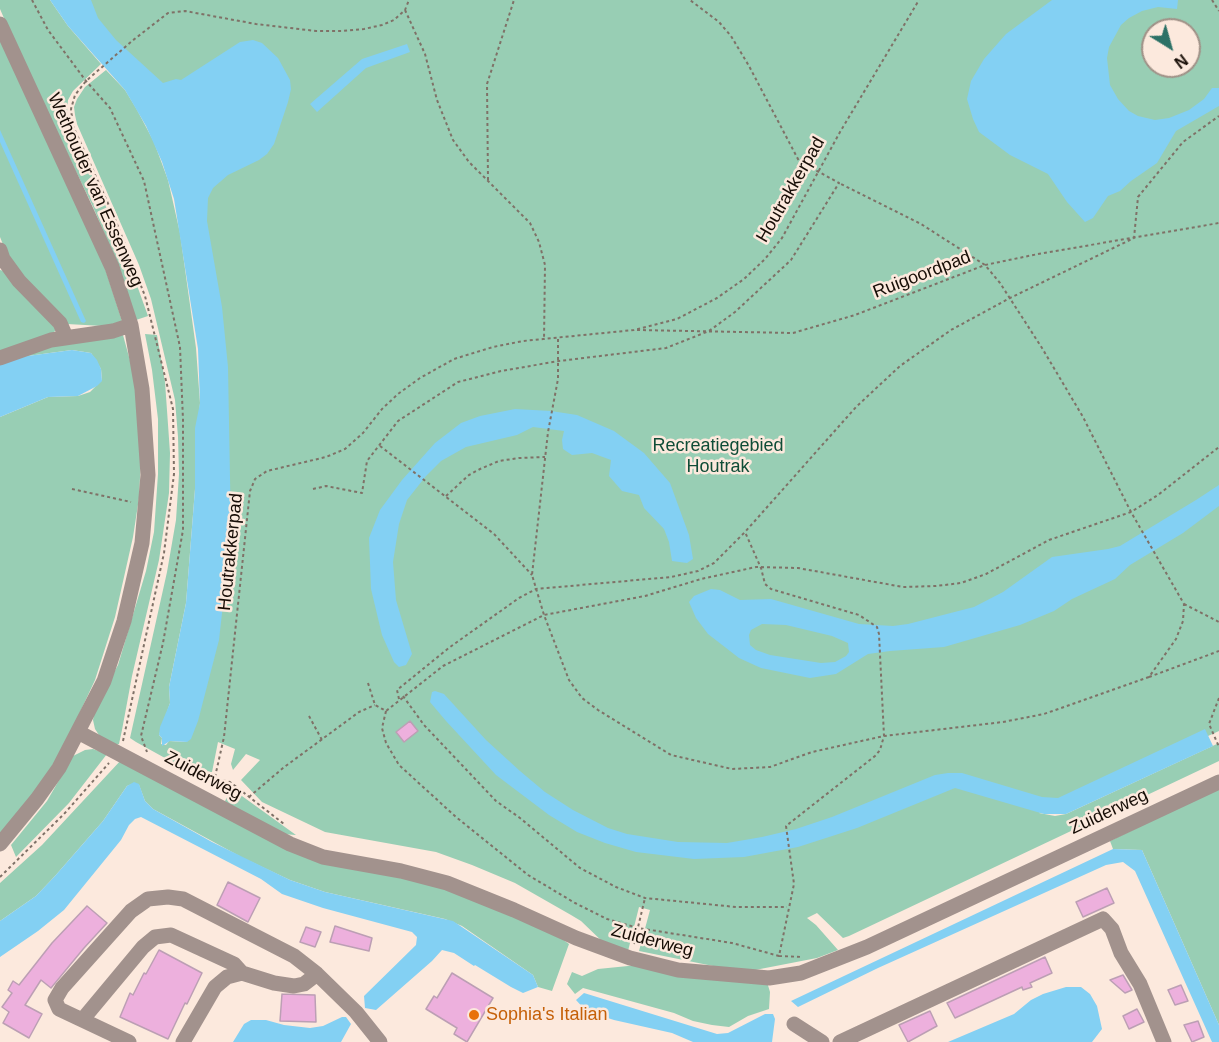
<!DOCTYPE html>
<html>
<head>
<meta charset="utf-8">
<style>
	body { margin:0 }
	#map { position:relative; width:1219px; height:1042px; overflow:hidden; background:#fce9dd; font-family:Arial,sans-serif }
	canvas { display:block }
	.north { position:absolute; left:1141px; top:18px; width:60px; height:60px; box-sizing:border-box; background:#fce9dd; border:2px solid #a09187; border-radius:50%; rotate:143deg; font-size:16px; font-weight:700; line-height:24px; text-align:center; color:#170d06 }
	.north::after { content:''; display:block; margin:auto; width:21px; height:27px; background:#2c7166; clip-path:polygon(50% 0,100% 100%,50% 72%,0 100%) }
</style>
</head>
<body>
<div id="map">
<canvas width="1219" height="1042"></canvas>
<div class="north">N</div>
</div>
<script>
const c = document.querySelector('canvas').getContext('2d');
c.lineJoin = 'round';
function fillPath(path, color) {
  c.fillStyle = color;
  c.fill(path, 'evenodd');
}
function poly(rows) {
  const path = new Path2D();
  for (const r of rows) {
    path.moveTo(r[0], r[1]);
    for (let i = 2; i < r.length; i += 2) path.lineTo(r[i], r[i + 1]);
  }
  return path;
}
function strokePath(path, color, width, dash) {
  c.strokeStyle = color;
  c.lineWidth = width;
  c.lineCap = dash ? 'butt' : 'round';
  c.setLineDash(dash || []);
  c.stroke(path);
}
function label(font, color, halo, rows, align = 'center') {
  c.font = font + ' Arial,sans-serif';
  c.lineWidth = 5;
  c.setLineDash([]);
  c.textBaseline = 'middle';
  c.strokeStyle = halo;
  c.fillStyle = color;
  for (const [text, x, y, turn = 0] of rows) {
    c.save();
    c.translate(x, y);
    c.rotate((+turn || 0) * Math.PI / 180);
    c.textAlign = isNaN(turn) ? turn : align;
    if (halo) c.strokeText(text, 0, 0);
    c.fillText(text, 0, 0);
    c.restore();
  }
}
fillPath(poly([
	[0,0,50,0,68,26,101,64,73,91,68,100,67,113,69,124,120,238,148,316,136,320,118,265,93,207,17,48,0,9],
	[78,0,1219,0,1219,731,1039,813,1055,816,1066,814,1219,743,1219,761,849,936,843,938,817,913,807,918,816,925,838,950,817,958,755,970,723,968,639,951,650,910,639,907,627,955,606,945,581,921,571,915,515,883,472,865,436,852,325,832,262,802,241,780,260,760,246,754,233,770,231,764,235,749,218,742,212,772,209,772,174,763,136,742,130,738,167,572,176,520,179,474,178,437,175,400,151,299,139,265,77,124,75,115,74,107,77,99,85,87,106,70,125,90,136,108,154,142,168,180,180,233,196,348,200,403,195,464,195,489,186,603,169,687,170,703,159,735,162,738,161,744,166,745,169,741,187,742,217,457,193,171],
	[1153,30,1189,30,1189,66,1153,66],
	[0,39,104,265,123,324,103,326,67,324,34,290,6,252,0,237],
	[0,270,4,271,56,329,53,334,0,354],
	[145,334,157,335,165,382,170,453,169,493,159,560,132,676,122,730,119,744,112,746,101,738,95,729,93,720,95,708,118,665,146,571,154,532,158,474,158,419,152,370],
	[123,335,137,386,141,457,139,498,133,537,115,617,95,680,60,755,32,797,0,834,0,417,48,397,78,396,90,392,102,380,101,369,91,353,72,350,20,357,29,350],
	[93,749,107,754,69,803,16,857,11,845,47,801,73,756,85,750],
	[122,759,261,836,454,889,558,936,569,944,552,991,538,987,533,975,462,926,445,919,325,892,290,880,243,858,153,809,145,801,139,785,134,783,127,786,103,821,55,876,36,896,0,921,0,883,42,845],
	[1219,788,1219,1025,1142,850,1113,849,1110,841],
	[231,790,235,791,296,835,283,834,227,805,225,801],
	[638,965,767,982,770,992,769,1009,748,1016,729,1027,712,1025,693,1021,674,1013,583,988,575,994,567,984,572,972,582,976,598,969]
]), '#98ceb4');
fillPath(poly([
	[50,0,91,0,98,18,116,40,163,83,176,79,181,80,240,42,253,40,262,43,278,58,290,80,291,89,288,102,274,144,267,154,259,160,228,175,213,188,208,198,207,221,222,307,228,367,231,533,219,640,198,721,191,739,187,742,170,741,162,746,162,738,159,735,160,727,170,703,169,687,186,603,195,489,195,428,200,403,198,349,174,199,162,162,146,126,125,90,68,26],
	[1052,0,1178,0,1177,9,1158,7,1142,11,1129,18,1121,25,1109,47,1107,58,1110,85,1118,99,1129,111,1138,116,1155,120,1169,118,1189,110,1204,99,1212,88,1219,88,1219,106,1176,131,1157,163,1131,181,1120,191,1108,196,1093,218,1085,222,1067,202,1048,174,1010,155,979,132,973,119,967,99,971,81,984,59,1006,34],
	[407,44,410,52,366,68,317,112,310,104,362,59],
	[0,130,86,321,84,323,81,322,0,142],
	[72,350,91,353,97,360,101,369,102,381,97,386,78,396,48,397,0,417,0,365,20,357],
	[515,409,551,411,577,415,614,431,644,453,670,483,689,535,693,559,687,563,672,561,669,542,664,529,644,508,639,495,622,491,609,476,611,460,592,453,572,455,563,449,562,440,564,431,533,427,517,435,466,447,441,461,426,476,407,500,399,524,393,562,396,600,412,654,406,665,399,667,394,662,382,635,371,589,369,538,380,510,402,480,435,443,461,423,480,416],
	[1219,485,1219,506,1183,533,1130,565,1115,579,1072,599,1054,611,1020,625,944,647,890,651,868,654,836,674,810,678,761,668,739,658,708,634,696,618,689,602,694,596,711,589,720,590,740,600,771,599,859,624,893,626,908,624,974,607,1003,592,1052,557,1108,549,1120,546,1196,500],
	[762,624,786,625,832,636,848,643,849,652,846,656,835,662,821,663,770,655,756,650,750,645,749,635,751,630],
	[435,691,444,694,486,740,520,771,545,792,573,810,608,828,627,834,678,842,727,843,762,837,796,829,832,817,935,775,948,773,962,773,1042,797,1058,798,1205,729,1213,746,1066,814,1044,814,955,788,857,828,798,847,744,857,694,859,636,852,605,843,577,832,549,815,496,775,446,721,430,702,432,692],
	[134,782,139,784,145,801,153,809,212,842,290,880,325,892,453,921,533,975,538,987,523,993,511,987,475,965,474,966,454,953,442,950,432,961,376,1010,365,1008,364,996,416,945,417,937,412,932,323,908,282,894,261,879,141,817,135,819,129,825,121,840,64,910,38,931,0,957,0,921,36,896,55,876,103,821,127,786],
	[1113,849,1142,850,1219,1025,1219,1042,1212,1042,1135,871,1123,862,1106,865,878,968,798,1007,791,1001],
	[1066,987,1081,987,1090,994,1097,1006,1102,1029,1092,1042,948,1042,1014,1014,1031,1000,1043,994],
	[584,993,717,1034,728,1033,765,1014,773,1014,775,1019,772,1042,693,1042,672,1033,614,1020,586,1011,576,1000],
	[342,1017,346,1017,351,1024,341,1042,233,1042,244,1024,251,1020,266,1020,284,1025,310,1028,323,1026]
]), '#83d0f3');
const building = poly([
	[410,721,418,731,404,742,396,732,410,721],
	[228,882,260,898,248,922,217,905,228,882],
	[1107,888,1114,903,1083,917,1076,902,1107,888],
	[87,906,107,923,84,948,51,988,41,980,25,1005,42,1014,29,1038,3,1023,9,1012,2,1007,12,993,8,990,13,981,19,985,52,943,87,906],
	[335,926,372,938,369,951,330,942,335,926],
	[306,927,321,932,315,947,300,942,306,927],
	[159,950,202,973,187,1004,185,1003,168,1039,120,1017,130,993,133,995,144,973,146,974,159,950],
	[1045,957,1052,973,1030,983,1032,987,1023,990,1022,987,955,1018,947,1003,1045,957],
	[452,973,493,998,467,1042,454,1034,457,1028,426,1009,434,996,437,998,452,973],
	[1123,975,1132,990,1125,993,1110,980,1123,975],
	[1181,985,1188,1001,1175,1005,1168,990,1181,985],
	[282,994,315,995,316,1022,280,1021,282,994],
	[1137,1009,1144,1022,1129,1029,1123,1016,1137,1009],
	[930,1011,937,1026,908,1042,899,1025,930,1011],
	[1198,1021,1204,1037,1192,1042,1184,1025,1198,1021]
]);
fillPath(building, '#edb0dd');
strokePath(building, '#bc9fb4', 1.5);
strokePath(poly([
	[32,0,48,30,86,81,110,108,144,181,180,347,183,420,183,530,163,643,141,736,147,752],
	[1212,0,1219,11],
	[405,10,425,54,437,100,453,140,469,162,530,223,539,242,545,265,544,340],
	[488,180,487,84,514,0],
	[637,330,793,333,855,315,985,265,1038,254,1219,223],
	[558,339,558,379,548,432,532,575,544,615,569,680,582,698,598,710,671,755,732,769,770,767,812,752,884,736,1003,722,1044,714,1149,677,1176,639,1183,621,1184,604,1131,512,1083,417,1042,348,1000,283,985,265,921,224,839,183],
	[380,446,494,534,532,575],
	[72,489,131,502],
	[313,489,326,486,362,493,367,461,398,421,458,382,501,371,559,361,666,348,709,331,735,312,791,260,839,183,799,161,749,66,731,36,719,22,690,0],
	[446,496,469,475,480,469,499,461,519,458,545,457],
	[1184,604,1219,622],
	[1149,677,1219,651],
	[368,683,375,705,386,711,443,666,544,615,645,596,701,579,756,567,798,568,903,587,936,586,961,583,986,574,1049,540,1131,512,1158,495,1219,447],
	[403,696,424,725,496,801,520,818,580,868,616,887,645,898,736,907,787,907],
	[1219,698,1209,724,1219,747],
	[399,699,397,690,450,647,519,598,536,589,671,577,698,571,714,563,745,532,856,407,900,366,951,330,1010,298,1134,238,1138,197,1183,142,1219,116],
	[386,711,382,728,386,743,399,765,456,817,528,875,575,903,607,919,638,928,732,943,779,956,794,884,786,826,875,756,880,750,884,736,879,634,877,627,859,615,771,589,765,584,761,568,745,532],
	[309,716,322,740],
	[123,741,164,553,174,474,173,409,145,296,115,219,73,126,71,109,75,95,86,81,132,41,168,13,185,11,256,24,316,31,342,31,364,29,382,25,394,20,405,10,409,0],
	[182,770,230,782,284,824],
	[215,777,224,737,250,491,255,479,267,471,326,457,345,449,363,433,382,409,398,394,420,378,454,359,493,347,523,341,634,330,677,319,717,298,744,279,765,259,782,238,840,132,919,0],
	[249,797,283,768,359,712,375,705],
	[0,877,64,814,109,763],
	[634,944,645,898],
	[779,956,803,957]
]), '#7f7167', 2, [3, 3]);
strokePath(poly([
	[0,24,112,267,131,325,142,389,148,475,142,543,124,621,104,681,59,768,37,799,0,844],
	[0,250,3,259,19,281,60,323,66,337],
	[0,358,51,340,113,331,131,325],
	[78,732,290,844,323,857,401,871,447,883,514,910,576,938,630,958,678,970,769,978,801,973,867,947,1219,782],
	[83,1019,143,947,155,937,171,935,234,964,242,973],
	[794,1024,822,1042],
	[129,1042,59,1009,55,1000,62,988,131,911,148,899,168,897,183,899,294,956,317,974,356,1012,380,1042],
	[183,1042,215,987,227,977,242,973,274,983,294,986,304,984,317,974],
	[840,1042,1103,919,1112,929,1121,953,1140,984,1164,1042]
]), '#a2928d', 15);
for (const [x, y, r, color] of [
	[474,1015,6,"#e8710a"]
]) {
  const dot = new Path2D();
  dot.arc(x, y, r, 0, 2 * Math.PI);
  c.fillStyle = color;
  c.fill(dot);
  strokePath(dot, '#fce9dd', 2);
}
label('18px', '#170d06', '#fce9dd', [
	["Wethouder van Essenweg",95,190,66],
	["Houtrakkerpad",791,190,-60],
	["Ruigoordpad",922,275,-21],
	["Houtrakkerpad",231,552,-84],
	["Zuiderweg",203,776,28],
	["Zuiderweg",1109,812,-25],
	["Zuiderweg",652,941,15]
]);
label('18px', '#0f4d37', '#fce9dd', [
	["Recreatiegebied",718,446],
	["Houtrak",718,467]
]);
label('18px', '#c56008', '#fce9dd', [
	["Sophia's Italian",486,1015]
], 'left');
</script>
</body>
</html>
